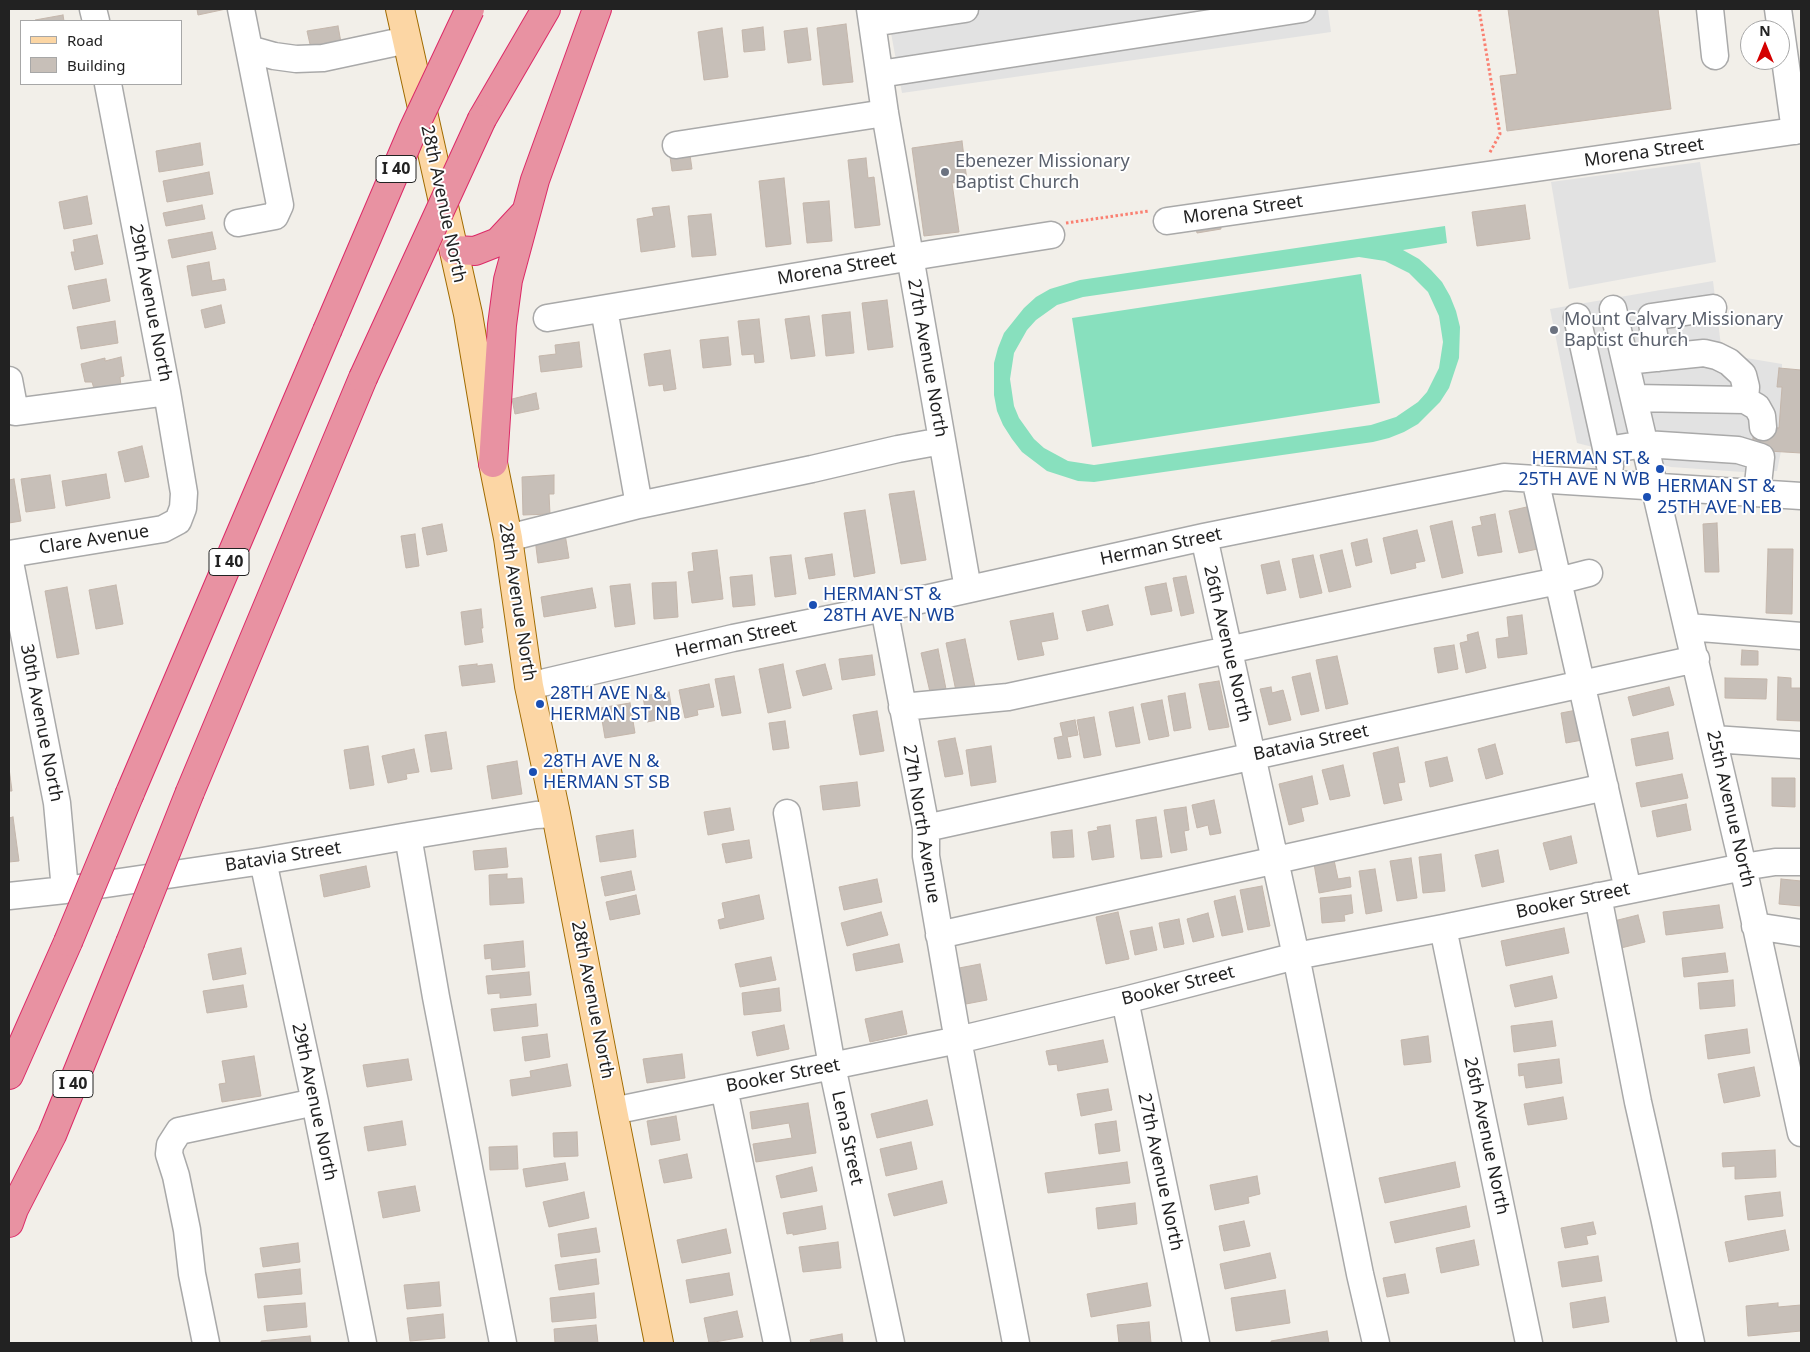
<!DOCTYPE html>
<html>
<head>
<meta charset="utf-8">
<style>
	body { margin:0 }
	#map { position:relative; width:1810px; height:1352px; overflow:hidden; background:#f2efe9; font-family:"Noto Sans",sans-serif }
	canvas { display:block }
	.frame { position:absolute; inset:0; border:10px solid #222; pointer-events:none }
	.legend { position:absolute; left:20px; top:20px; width:162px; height:65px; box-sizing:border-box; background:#fff; border:1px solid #a7a7a7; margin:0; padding:6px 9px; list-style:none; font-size:15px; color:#222 }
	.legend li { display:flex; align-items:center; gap:10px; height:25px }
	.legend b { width:25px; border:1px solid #a7a7a7 }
	.north { position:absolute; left:1740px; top:20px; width:50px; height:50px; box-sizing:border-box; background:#fff; border:1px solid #a7a7a7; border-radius:50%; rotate:0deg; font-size:14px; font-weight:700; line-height:20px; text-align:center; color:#222 }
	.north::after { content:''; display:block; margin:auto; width:18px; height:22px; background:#d40000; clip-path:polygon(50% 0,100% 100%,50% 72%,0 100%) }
</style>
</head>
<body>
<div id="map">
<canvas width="1810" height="1352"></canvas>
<div class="frame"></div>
<ul class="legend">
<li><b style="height:6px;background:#fcd6a4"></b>Road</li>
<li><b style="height:14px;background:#c7bfb8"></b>Building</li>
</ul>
<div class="north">N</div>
</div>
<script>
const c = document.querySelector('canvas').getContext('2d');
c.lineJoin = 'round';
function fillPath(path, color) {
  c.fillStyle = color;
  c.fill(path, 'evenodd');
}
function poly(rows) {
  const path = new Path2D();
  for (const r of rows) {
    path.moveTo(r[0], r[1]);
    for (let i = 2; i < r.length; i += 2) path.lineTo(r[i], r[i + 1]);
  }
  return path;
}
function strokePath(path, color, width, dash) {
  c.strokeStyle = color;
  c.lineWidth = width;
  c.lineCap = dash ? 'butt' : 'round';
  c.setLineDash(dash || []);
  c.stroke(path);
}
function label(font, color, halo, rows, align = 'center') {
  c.font = font + ' "Noto Sans",sans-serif';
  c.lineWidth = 4;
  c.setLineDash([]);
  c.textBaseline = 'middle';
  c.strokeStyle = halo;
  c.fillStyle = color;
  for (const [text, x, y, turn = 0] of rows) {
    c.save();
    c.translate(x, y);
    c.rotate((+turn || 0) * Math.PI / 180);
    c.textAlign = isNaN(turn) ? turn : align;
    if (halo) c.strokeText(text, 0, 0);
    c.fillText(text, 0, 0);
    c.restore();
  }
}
fillPath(poly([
	[1445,226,1447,243,1403,250,1419,259,1431,270,1442,282,1450,296,1456,311,1460,327,1459,358,1449,388,1440,402,1418,424,1404,432,1389,438,1373,442,1094,482,1078,481,1047,471,1022,452,1012,439,1003,425,997,411,994,395,994,363,998,348,1004,333,1024,308,1036,297,1050,289,1080,280],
	[1359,257,1385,261,1409,273,1428,292,1439,316,1443,342,1439,368,1427,392,1418,402,1396,417,1371,425,1094,465,1068,461,1044,448,1034,439,1019,418,1014,406,1010,379,1014,353,1027,330,1036,320,1057,305,1083,297],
	[1361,274,1380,403,1092,447,1072,318]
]), '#88e0be');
fillPath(poly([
	[896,9,1328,9,1331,32,902,93,887,11],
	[1700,162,1716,262,1569,289,1551,182],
	[1713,281,1722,354,1782,364,1781,451,1777,471,1743,472,1671,467,1577,443,1550,309]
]), '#e2e2e2');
const building = poly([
	[197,9,226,9,198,15,197,9],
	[1508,9,1658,9,1671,109,1507,131,1500,76,1517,74,1508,9],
	[63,15,64,21,35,21,35,20,63,15],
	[846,24,853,82,823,85,817,28,846,24],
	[338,26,342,48,312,53,307,31,338,26],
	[763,27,765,50,744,52,742,30,763,27],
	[722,28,728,77,704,80,698,32,722,28],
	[807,28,811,60,788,63,784,31,807,28],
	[962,141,967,181,952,183,959,232,924,236,912,148,962,141],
	[200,143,203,165,159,172,156,151,200,143],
	[690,155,692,169,672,171,670,157,690,155],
	[866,158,868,178,874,177,880,225,855,228,848,160,866,158],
	[209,172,213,194,167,202,163,181,209,172],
	[784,178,791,244,766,247,759,181,784,178],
	[87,196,92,224,64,229,59,202,87,196],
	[829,201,832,241,807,243,803,203,829,201],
	[202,205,205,219,166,226,163,213,202,205],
	[1525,205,1530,239,1477,246,1472,212,1525,205],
	[669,206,675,247,641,252,637,219,654,216,652,208,669,206],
	[711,214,716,255,692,257,688,216,711,214],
	[1220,219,1221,229,1197,233,1195,223,1220,219],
	[212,232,216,249,172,258,168,240,212,232],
	[97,235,103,264,75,270,71,252,75,252,73,240,97,235],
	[209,262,212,281,224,279,226,290,192,296,187,266,209,262],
	[106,279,110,301,73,309,68,286,106,279],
	[887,300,893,347,868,350,862,303,887,300],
	[221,305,225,323,205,328,201,310,221,305],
	[850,312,854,353,826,356,822,315,850,312],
	[809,316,815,356,791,359,785,319,809,316],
	[759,319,764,362,755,363,754,354,742,355,738,321,759,319],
	[115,321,118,343,81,349,77,327,115,321],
	[728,337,731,365,703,368,700,340,728,337],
	[579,342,582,367,541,372,539,356,556,354,555,345,579,342],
	[670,350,676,389,664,391,663,384,649,386,644,354,670,350],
	[121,357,124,376,120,377,121,386,95,392,92,382,85,382,81,364,105,358,105,361,121,357],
	[1779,368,1801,370,1801,453,1752,450,1754,426,1779,428,1782,387,1777,387,1779,368],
	[536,393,539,409,515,414,512,399,536,393],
	[142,446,149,477,125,482,118,452,142,446],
	[106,474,110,498,66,506,62,481,106,474],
	[50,475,55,508,26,512,21,479,50,475],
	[554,475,554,494,549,494,550,514,523,515,522,477,554,475],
	[14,479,21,521,9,523,9,480,14,479],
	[914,491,926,560,901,564,889,494,914,491],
	[1531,506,1542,548,1519,553,1509,511,1531,506],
	[865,510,875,573,854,577,844,513,865,510],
	[1495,514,1502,552,1478,556,1472,527,1482,525,1480,517,1495,514],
	[1452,521,1463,573,1442,578,1430,526,1452,521],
	[1717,523,1719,572,1705,572,1703,524,1717,523],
	[442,524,447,551,427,555,422,528,442,524],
	[1417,530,1425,561,1415,563,1416,568,1391,574,1383,538,1417,530],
	[415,534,419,566,406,568,401,536,415,534],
	[565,534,569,558,538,563,535,539,565,534],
	[1367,539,1372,562,1356,566,1351,543,1367,539],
	[1768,549,1793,549,1792,614,1766,613,1768,549],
	[717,550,723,599,692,603,688,572,694,571,692,553,717,550],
	[1342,550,1351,587,1329,592,1320,555,1342,550],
	[832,554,835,575,809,579,805,558,832,554],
	[791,555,796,594,775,597,770,557,791,555],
	[1313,555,1322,593,1300,598,1292,559,1313,555],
	[1279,561,1286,590,1267,594,1261,565,1279,561],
	[752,575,755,605,733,607,730,577,752,575],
	[1186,576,1194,613,1181,616,1173,578,1186,576],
	[676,582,678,617,654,619,652,583,676,582],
	[1166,583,1172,611,1151,615,1145,587,1166,583],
	[630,584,635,624,615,627,610,586,630,584],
	[116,585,123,624,96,629,89,590,116,585],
	[67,587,79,654,57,658,45,591,67,587],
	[592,588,596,608,544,617,541,597,592,588],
	[1108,605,1113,625,1087,631,1082,611,1108,605],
	[481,609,483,628,481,628,483,642,465,645,461,612,481,609],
	[1053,613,1058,639,1041,642,1044,655,1018,660,1010,621,1053,613],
	[1522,615,1527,654,1498,658,1496,639,1509,637,1507,617,1522,615],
	[1478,632,1486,668,1466,673,1460,643,1468,641,1467,635,1478,632],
	[965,639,975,687,956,691,946,643,965,639],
	[1454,645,1458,669,1438,673,1434,648,1454,645],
	[938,649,946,689,930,692,921,653,938,649],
	[1742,650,1758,651,1758,665,1741,665,1742,650],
	[872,655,875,675,842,680,839,659,872,655],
	[1337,656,1348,704,1326,709,1316,660,1337,656],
	[477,664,477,666,492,664,495,682,462,686,459,666,477,664],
	[783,664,791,708,768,713,759,669,783,664],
	[825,664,832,689,803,696,796,671,825,664],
	[1310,673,1319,711,1301,715,1292,677,1310,673],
	[734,676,741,713,722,716,715,679,734,676],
	[1778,677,1791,678,1791,688,1801,688,1801,721,1777,720,1778,677],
	[1725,678,1767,679,1766,699,1725,698,1725,678],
	[1219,681,1229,727,1209,730,1199,684,1219,681],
	[709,684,714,707,697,710,698,715,685,718,679,690,709,684],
	[1271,687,1272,693,1283,690,1291,720,1269,725,1260,689,1271,687],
	[1669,687,1674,705,1633,716,1628,697,1669,687],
	[669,692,673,717,647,722,643,696,669,692],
	[1185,693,1191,728,1174,731,1168,696,1185,693],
	[1162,700,1169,736,1149,740,1141,704,1162,700],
	[630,703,635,733,605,738,600,708,630,703],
	[1133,707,1140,743,1116,747,1109,712,1133,707],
	[1582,709,1588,739,1566,743,1561,713,1582,709],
	[877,711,884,751,860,755,853,715,877,711],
	[1094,717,1101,755,1084,758,1077,720,1094,717],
	[1075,720,1078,735,1067,737,1071,757,1058,759,1054,738,1063,736,1060,723,1075,720],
	[785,721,789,748,773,750,769,723,785,721],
	[446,732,452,769,431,772,425,735,446,732],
	[1668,732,1673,759,1636,766,1631,739,1668,732],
	[955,738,963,774,945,777,938,741,955,738],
	[1495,744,1503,774,1486,779,1478,749,1495,744],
	[368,746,374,785,350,789,344,750,368,746],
	[991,746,996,782,971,786,966,750,991,746],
	[1398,747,1405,782,1398,783,1402,800,1384,804,1373,753,1398,747],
	[414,749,419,772,406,774,407,779,388,783,382,756,414,749],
	[1447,757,1453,781,1430,787,1425,762,1447,757],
	[517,761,522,794,492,799,487,766,517,761],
	[1343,765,1350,796,1330,800,1322,770,1343,765],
	[9,768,12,791,9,791,9,768],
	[1682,774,1688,798,1641,807,1636,783,1682,774],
	[1312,776,1318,804,1301,808,1304,821,1289,825,1279,784,1312,776],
	[1772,778,1795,778,1795,807,1772,806,1772,778],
	[857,782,860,806,823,810,820,786,857,782],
	[1214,800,1221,833,1210,835,1208,825,1197,828,1192,805,1214,800],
	[1686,804,1691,830,1657,837,1652,811,1686,804],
	[1186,807,1189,830,1184,831,1187,850,1171,853,1164,810,1186,807],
	[730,808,734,830,708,835,704,812,730,808],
	[13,817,19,861,9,862,9,818,13,817],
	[1156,817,1162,857,1141,859,1136,820,1156,817],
	[1110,825,1114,857,1092,860,1088,832,1098,830,1097,827,1110,825],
	[633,830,636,857,600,862,596,836,633,830],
	[1072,830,1074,857,1053,858,1051,832,1072,830],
	[1571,836,1577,863,1550,870,1543,843,1571,836],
	[749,840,752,858,726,863,722,844,749,840],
	[506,848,508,867,475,870,473,851,506,848],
	[1498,850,1504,882,1482,887,1475,855,1498,850],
	[1441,854,1445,891,1423,893,1419,857,1441,854],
	[1333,855,1338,879,1350,877,1351,887,1319,893,1313,858,1333,855],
	[1411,858,1417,898,1397,901,1390,861,1411,858],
	[366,866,370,887,324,897,320,875,366,866],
	[1375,869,1382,911,1366,914,1359,871,1375,869],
	[631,871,635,890,605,896,601,877,631,871],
	[507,874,507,879,522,878,524,903,490,905,489,875,507,874],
	[877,879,882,902,844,910,839,887,877,879],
	[1781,879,1801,881,1801,906,1779,904,1781,879],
	[1262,886,1270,926,1248,930,1240,890,1262,886],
	[636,895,640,914,610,920,606,902,636,895],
	[759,895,764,919,720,929,718,920,725,918,722,903,759,895],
	[1351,895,1353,913,1344,915,1345,921,1322,923,1320,898,1351,895],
	[1235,896,1243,932,1222,936,1214,901,1235,896],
	[1719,905,1723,928,1666,935,1663,912,1719,905],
	[881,912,888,935,847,946,841,923,881,912],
	[1118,912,1129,959,1106,964,1096,917,1118,912],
	[1208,913,1214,937,1193,942,1187,919,1208,913],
	[1638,915,1645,942,1621,948,1614,921,1638,915],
	[1179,919,1184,944,1164,948,1159,923,1179,919],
	[1152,927,1157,950,1135,955,1130,931,1152,927],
	[1564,928,1569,953,1506,966,1501,941,1564,928],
	[523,941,525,967,492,970,491,958,485,959,484,945,523,941],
	[899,944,903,962,856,971,853,954,899,944],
	[241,948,246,974,213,980,208,954,241,948],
	[1725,953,1728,972,1684,977,1682,958,1725,953],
	[771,957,776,980,740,987,735,964,771,957],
	[980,964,987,1000,966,1004,959,968,980,964],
	[529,972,531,995,500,998,500,993,488,994,486,976,529,972],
	[1552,976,1557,998,1515,1007,1510,985,1552,976],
	[1733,980,1735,1006,1700,1009,1698,983,1733,980],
	[243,985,247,1007,207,1013,203,991,243,985],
	[779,988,781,1011,744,1015,742,993,779,988],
	[536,1004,538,1026,494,1031,491,1009,536,1004],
	[902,1011,907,1034,870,1042,865,1019,902,1011],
	[1552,1021,1556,1046,1514,1052,1511,1026,1552,1021],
	[784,1025,789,1049,757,1056,752,1032,784,1025],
	[1747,1029,1750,1053,1708,1059,1705,1035,1747,1029],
	[547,1034,550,1057,525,1061,522,1037,547,1034],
	[1428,1036,1431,1062,1404,1065,1401,1040,1428,1036],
	[1103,1040,1108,1062,1058,1071,1057,1064,1049,1065,1046,1051,1103,1040],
	[682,1054,685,1078,647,1083,643,1059,682,1054],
	[254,1056,261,1096,222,1102,219,1084,226,1083,222,1061,254,1056],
	[408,1059,412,1080,367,1087,363,1065,408,1059],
	[1559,1059,1562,1083,1526,1088,1524,1075,1519,1076,1518,1064,1559,1059],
	[567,1064,571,1086,512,1096,510,1080,531,1077,530,1071,567,1064],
	[1754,1067,1760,1096,1724,1103,1718,1074,1754,1067],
	[1108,1089,1112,1110,1081,1116,1077,1094,1108,1089],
	[1563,1097,1567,1119,1528,1125,1524,1104,1563,1097],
	[927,1100,933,1125,877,1138,871,1114,927,1100],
	[808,1103,816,1153,756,1162,753,1144,792,1138,789,1123,752,1129,750,1112,808,1103],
	[676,1116,680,1140,651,1145,647,1121,676,1116],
	[402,1121,406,1145,368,1151,364,1127,402,1121],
	[1116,1121,1120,1151,1099,1154,1095,1124,1116,1121],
	[577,1132,578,1156,554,1157,553,1133,577,1132],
	[911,1142,917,1169,886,1176,880,1149,911,1142],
	[517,1146,518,1169,490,1170,489,1147,517,1146],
	[1775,1150,1776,1177,1735,1179,1735,1166,1723,1167,1722,1153,1775,1150],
	[687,1154,692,1178,664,1183,659,1160,687,1154],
	[1127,1162,1130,1183,1048,1193,1045,1173,1127,1162],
	[1455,1162,1460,1187,1385,1203,1379,1178,1455,1162],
	[565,1163,568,1180,526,1187,523,1169,565,1163],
	[812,1167,817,1191,781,1198,776,1176,812,1167],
	[1257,1176,1260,1194,1248,1197,1249,1203,1215,1210,1210,1185,1257,1176],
	[942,1181,947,1203,894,1216,888,1194,942,1181],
	[415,1186,420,1211,383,1218,378,1192,415,1186],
	[584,1192,589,1218,549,1227,543,1202,584,1192],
	[1780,1192,1783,1216,1748,1220,1745,1196,1780,1192],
	[1135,1203,1137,1224,1098,1229,1096,1208,1135,1203],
	[822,1206,826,1229,793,1235,793,1233,787,1234,783,1213,822,1206],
	[1466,1206,1470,1227,1395,1243,1390,1222,1466,1206],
	[1244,1221,1250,1246,1224,1251,1219,1226,1244,1221],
	[1593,1222,1596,1234,1586,1236,1588,1244,1565,1248,1561,1228,1593,1222],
	[596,1228,600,1252,561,1257,558,1234,596,1228],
	[726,1229,731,1253,682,1263,677,1240,726,1229],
	[1785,1230,1789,1250,1729,1262,1725,1242,1785,1230],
	[1474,1240,1479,1265,1441,1273,1436,1248,1474,1240],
	[838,1242,841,1268,803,1272,799,1247,838,1242],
	[298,1243,300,1262,263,1267,260,1248,298,1243],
	[1270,1253,1276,1278,1225,1289,1220,1264,1270,1253],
	[1598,1256,1602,1281,1562,1287,1558,1262,1598,1256],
	[596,1259,599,1284,559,1290,555,1265,596,1259],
	[300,1269,302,1294,258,1298,255,1274,300,1269],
	[729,1273,733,1295,690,1303,686,1280,729,1273],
	[1405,1274,1409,1293,1387,1297,1383,1278,1405,1274],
	[439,1282,441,1306,407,1309,404,1285,439,1282],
	[1147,1283,1151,1306,1091,1317,1087,1294,1147,1283],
	[1285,1290,1290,1323,1236,1331,1231,1298,1285,1290],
	[594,1293,596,1318,552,1322,550,1298,594,1293],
	[1605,1297,1609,1322,1573,1328,1570,1303,1605,1297],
	[305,1303,307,1327,267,1331,264,1306,305,1303],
	[1778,1303,1778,1307,1801,1305,1801,1331,1748,1336,1746,1306,1778,1303],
	[737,1311,743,1337,709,1343,704,1318,737,1311],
	[443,1314,445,1338,410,1341,407,1318,443,1314],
	[1149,1322,1151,1343,1119,1343,1117,1325,1149,1322],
	[596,1325,598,1343,555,1343,554,1329,596,1325],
	[1327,1331,1329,1343,1271,1343,1271,1341,1327,1331],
	[842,1334,843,1343,811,1343,810,1340,842,1334],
	[310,1336,311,1343,261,1343,261,1341,310,1336]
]);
fillPath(building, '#c7bfb8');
strokePath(building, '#c4b6ab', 1);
const minor = poly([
	[93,9,96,21],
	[870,9,885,113,968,589],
	[1710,9,1715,56],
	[1778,9,1795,131],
	[872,23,965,9],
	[249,49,274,56,296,59,323,58,407,40],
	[880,74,1302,9],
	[676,145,885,113],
	[1167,221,1801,130],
	[238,223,275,216,280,205,241,9],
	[604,309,639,505],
	[1613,309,1743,867,1801,1133],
	[1577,317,1610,466],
	[547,318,930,254,1051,235],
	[1658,358,1651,317,1713,308],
	[1626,361,1704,353,1717,356,1729,362,1743,375,1746,387,1745,400,1634,398],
	[9,380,15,412,167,392],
	[1745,400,1757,407,1762,416,1763,427],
	[1607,450,1645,444,1738,450,1761,457,1757,493],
	[1535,479,1628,890],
	[1204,537,1296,956,1360,1274,1376,1343],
	[508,538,639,505,812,469,898,449,942,441],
	[9,554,163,529,178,521,183,508,184,493,167,392,108,84],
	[9,557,57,803,65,890],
	[884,608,926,828,926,856,955,1024,1016,1343],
	[1688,627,1801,636],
	[529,686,733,638,884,608,1204,537,1504,477,1801,496],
	[902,707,1008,697,1401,613,1558,581,1589,573],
	[1714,739,1801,745],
	[787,813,832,1066,891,1343],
	[926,828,1696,659],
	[408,836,436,997,503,1343],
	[263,861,315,1102,363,1343],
	[9,896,65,890,263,861,408,836,536,815,556,814],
	[1598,896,1638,1102,1664,1217,1691,1343],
	[1755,926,1801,933],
	[1443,928,1529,1343],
	[939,935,1605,787],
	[1125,1000,1196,1343],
	[724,1088,777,1343],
	[613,1111,958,1040,1125,1000,1296,956,1443,928,1743,867,1775,862,1801,862],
	[206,1343,192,1274,187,1230,176,1176,169,1154,170,1145,179,1131,315,1102]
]);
const major = poly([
	[400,9,468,314,493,463,508,538,529,686,556,814,613,1111,659,1343]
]);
const highway = poly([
	[482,119,546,9],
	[454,250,475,251,498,242,525,213],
	[493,463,502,325,508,280,535,180,597,9],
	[190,792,363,378],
	[130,793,327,331],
	[9,1075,68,942],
	[9,1223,14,1209,52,1135,130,943]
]);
strokePath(minor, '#a9a9a9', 29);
strokePath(major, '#a06b00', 30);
strokePath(highway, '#dc2a67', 30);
strokePath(poly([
	[1479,9,1500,134,1489,154],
	[1066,223,1149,211]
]), '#fa8072', 3, [2.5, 2.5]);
strokePath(minor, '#fff', 26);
strokePath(major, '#fcd6a4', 28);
strokePath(highway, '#e892a2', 28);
const highwayBridge = poly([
	[327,331,413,130,470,9],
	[363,378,482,119],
	[68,942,130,793],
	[130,943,190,792]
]);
strokePath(highwayBridge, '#dc2a67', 30, []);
strokePath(highwayBridge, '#e892a2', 28);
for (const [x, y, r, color] of [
	[945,172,5,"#6b7280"],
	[1554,330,5,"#6b7280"],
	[1660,469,5,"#1a4fb4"],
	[1647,497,5,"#1a4fb4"],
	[813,605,5,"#1a4fb4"],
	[540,704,5,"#1a4fb4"],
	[533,772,5,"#1a4fb4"]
]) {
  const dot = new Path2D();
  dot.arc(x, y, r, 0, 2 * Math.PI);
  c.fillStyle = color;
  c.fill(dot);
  strokePath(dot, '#fff', 2);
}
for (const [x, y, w] of [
	[396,169,40],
	[229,562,40],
	[73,1084,40]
]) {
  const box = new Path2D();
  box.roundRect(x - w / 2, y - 13.5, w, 27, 4);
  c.fillStyle = '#fff';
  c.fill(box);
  strokePath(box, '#222', 1);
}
label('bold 16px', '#222', null, [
	["I 40",396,169],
	["I 40",229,562],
	["I 40",73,1084]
]);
label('18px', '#222', '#fff', [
	["Morena Street",1644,153,-8],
	["28th Avenue North",443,204,78],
	["Morena Street",1243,210,-8],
	["Morena Street",837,269,-10],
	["29th Avenue North",150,303,79],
	["27th Avenue North",927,358,80],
	["Clare Avenue",94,540,-9],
	["Herman Street",1161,547,-12],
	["28th Avenue North",517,602,81],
	["Herman Street",736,639,-12],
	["26th Avenue North",1227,644,77],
	["30th Avenue North",41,723,79],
	["Batavia Street",1311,743,-12],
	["25th Avenue North",1730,809,77],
	["27th North Avenue",921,824,81],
	["Batavia Street",283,857,-9],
	["Booker Street",1573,901,-12],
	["Booker Street",1178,986,-14],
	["28th Avenue North",592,1000,79],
	["Booker Street",783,1076,-11],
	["29th Avenue North",314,1102,78],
	["26th Avenue North",1486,1136,78],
	["Lena Street",847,1138,78],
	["27th Avenue North",1160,1172,78]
]);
label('18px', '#5b616d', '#fff', [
	["Ebenezer Missionary",955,162],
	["Baptist Church",955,183],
	["Mount Calvary Missionary",1564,320],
	["Baptist Church",1564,341]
], 'left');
label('18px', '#164399', '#fff', [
	["HERMAN ST &",1650,459,"right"],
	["25TH AVE N WB",1650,480,"right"],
	["HERMAN ST &",1657,487],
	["25TH AVE N EB",1657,508],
	["HERMAN ST &",823,595],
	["28TH AVE N WB",823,616],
	["28TH AVE N &",550,694],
	["HERMAN ST NB",550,715],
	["28TH AVE N &",543,762],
	["HERMAN ST SB",543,783]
], 'left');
</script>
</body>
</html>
